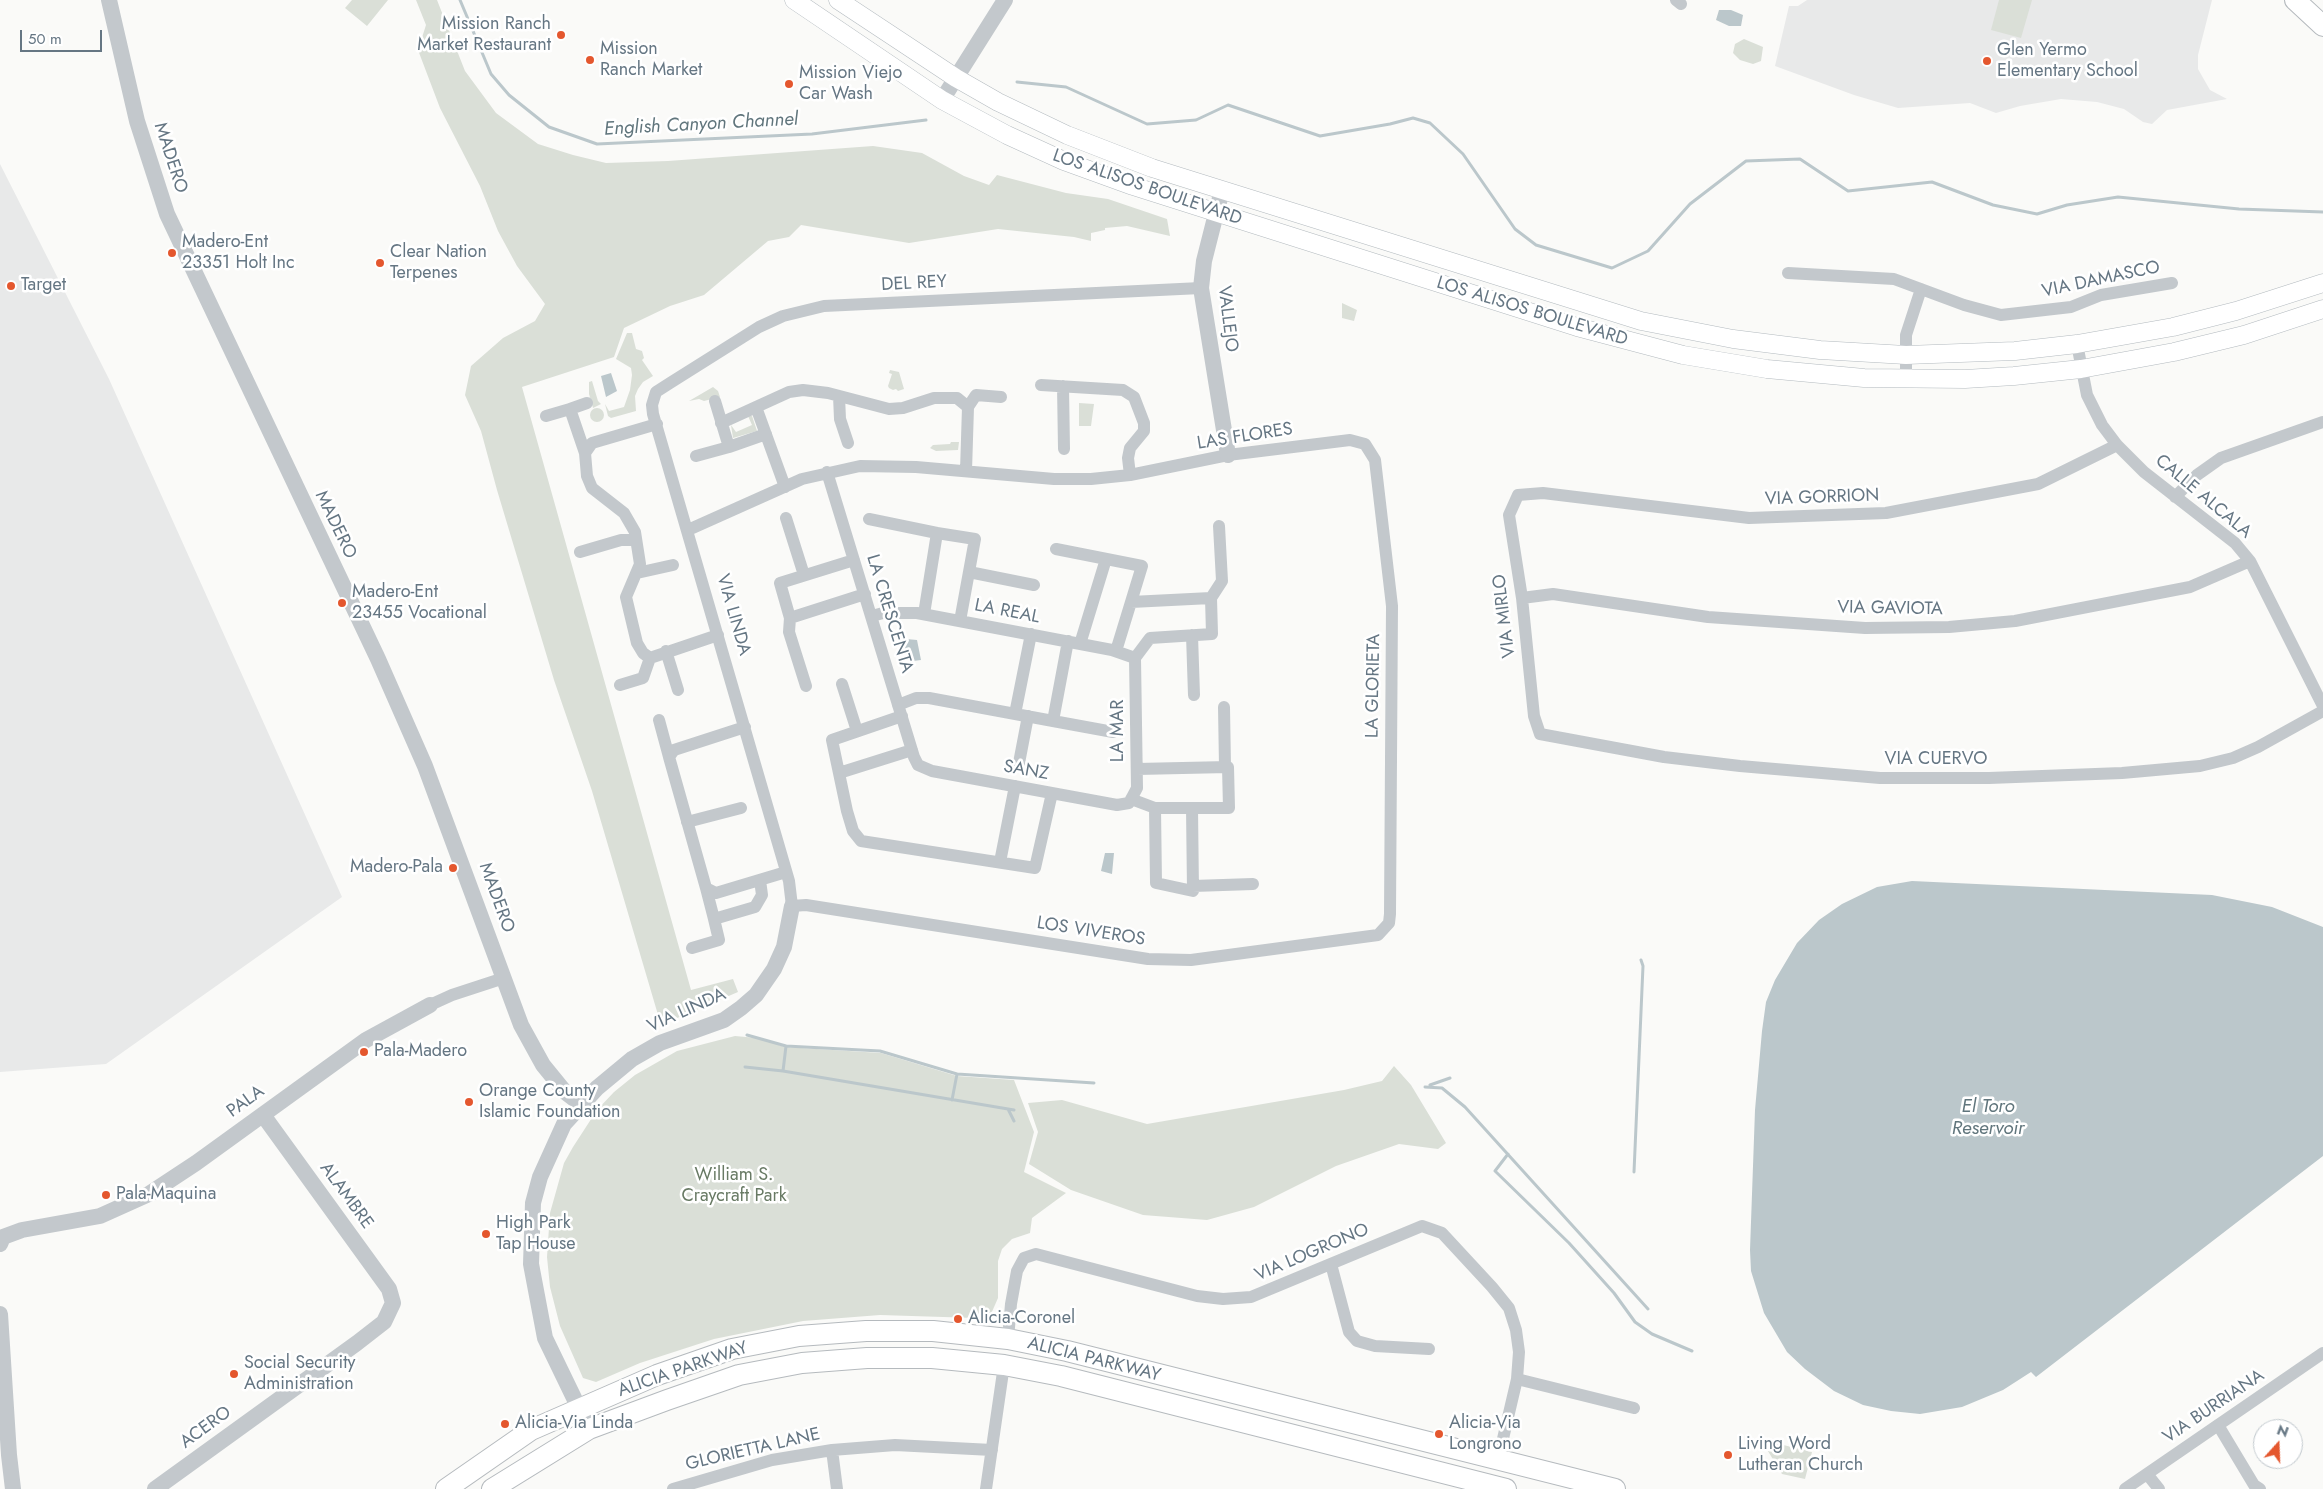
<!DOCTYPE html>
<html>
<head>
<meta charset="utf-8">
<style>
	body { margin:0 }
	#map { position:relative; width:2323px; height:1489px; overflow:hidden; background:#fafaf8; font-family:Jost,sans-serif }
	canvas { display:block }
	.north { position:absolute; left:2253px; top:1419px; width:50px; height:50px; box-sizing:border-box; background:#fff; border:1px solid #c1c8cd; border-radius:50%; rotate:20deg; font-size:14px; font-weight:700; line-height:20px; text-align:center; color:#657683 }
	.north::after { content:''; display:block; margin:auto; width:18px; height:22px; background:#e4572e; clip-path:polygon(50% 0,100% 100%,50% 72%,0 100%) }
	.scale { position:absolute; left:20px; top:30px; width:82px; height:22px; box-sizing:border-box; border:2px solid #657683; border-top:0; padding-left:6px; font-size:15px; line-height:18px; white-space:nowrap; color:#657683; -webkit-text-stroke:4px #fff; paint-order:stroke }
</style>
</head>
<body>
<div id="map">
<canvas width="2323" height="1489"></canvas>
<div class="north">N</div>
<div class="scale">50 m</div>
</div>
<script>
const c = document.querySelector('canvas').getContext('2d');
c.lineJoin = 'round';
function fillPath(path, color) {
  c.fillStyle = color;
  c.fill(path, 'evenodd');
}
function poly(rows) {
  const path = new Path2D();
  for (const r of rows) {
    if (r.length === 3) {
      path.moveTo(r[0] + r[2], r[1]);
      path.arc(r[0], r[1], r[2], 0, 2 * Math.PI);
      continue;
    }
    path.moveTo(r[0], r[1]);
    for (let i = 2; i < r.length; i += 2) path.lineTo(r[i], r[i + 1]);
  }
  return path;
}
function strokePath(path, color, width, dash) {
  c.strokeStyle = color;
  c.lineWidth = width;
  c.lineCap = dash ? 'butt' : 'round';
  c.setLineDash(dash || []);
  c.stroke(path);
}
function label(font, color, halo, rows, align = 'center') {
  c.font = font + ' Jost,sans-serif';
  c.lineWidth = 5;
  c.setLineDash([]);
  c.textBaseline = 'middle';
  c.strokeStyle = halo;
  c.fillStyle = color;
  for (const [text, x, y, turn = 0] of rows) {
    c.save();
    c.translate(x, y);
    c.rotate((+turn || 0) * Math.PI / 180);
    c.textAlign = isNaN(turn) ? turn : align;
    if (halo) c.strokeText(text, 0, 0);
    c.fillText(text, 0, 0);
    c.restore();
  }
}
fillPath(poly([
	[1807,0,2212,0,2198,55,2198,69,2210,90,2227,99,2167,110,2152,124,2143,122,2124,109,2097,102,2061,99,2020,106,1996,113,1970,103,1898,108,1854,95,1775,66,1789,6,1798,6],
	[0,164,109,379,342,897,106,1064,0,1072]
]), '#e8e9e9');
fillPath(poly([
	[352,0,388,0,367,26,345,8],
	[416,0,437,0,465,71,496,113,538,144,573,155,606,163,668,161,873,146,922,153,964,176,989,185,997,175,1066,193,1108,199,1167,219,1170,236,1127,226,1105,228,1105,230,1091,233,1091,241,1074,237,998,229,909,243,801,225,789,237,768,241,704,295,670,306,624,328,614,357,522,387,691,990,733,979,738,992,661,1025,592,791,554,680,497,490,481,431,465,395,471,366,503,338,535,321,545,304,517,266,498,231,480,186,440,108,418,50,426,25],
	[1999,0,2032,0,2021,38,1991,30],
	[1744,39,1763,47,1761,61,1753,64,1740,60,1733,53,1735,44],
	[1342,303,1357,310,1354,321,1342,318],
	[627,333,632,333,636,349,642,351,644,358,642,360,653,376,643,382,638,389,635,396,636,411,611,418,608,416,605,404,609,411,624,407,630,390,632,375,631,368,616,359],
	[890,370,899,372,904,389,898,391,896,389,893,390,889,388,888,386,892,374,889,373],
	[592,381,598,401,601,404,593,408,589,394,589,382],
	[713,387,718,391,720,397,704,401,699,399,689,401],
	[1079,403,1094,404,1091,426,1079,426],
	[597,415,7],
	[748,416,752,416,757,431,733,438,731,425,736,432,752,425],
	[951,442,959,442,958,450,936,451,930,448,933,445,950,444],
	[735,1036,757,1038,785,1047,881,1053,957,1076,1014,1080,1034,1132,1024,1172,1066,1193,1032,1218,1030,1233,1012,1239,1002,1249,998,1261,998,1298,991,1314,975,1318,880,1315,803,1321,714,1339,640,1363,596,1382,583,1378,560,1326,550,1287,547,1257,550,1213,564,1163,573,1147,597,1110,614,1092,635,1075,677,1051],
	[1394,1066,1411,1085,1446,1143,1438,1149,1399,1144,1336,1166,1254,1207,1207,1220,1143,1215,1071,1190,1029,1164,1038,1132,1028,1103,1062,1100,1147,1124,1344,1090,1382,1081],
	[1767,1441,1812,1452,1805,1479,1782,1474,1763,1443]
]), '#dadfd7');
fillPath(poly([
	[1719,10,1731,10,1743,15,1741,26,1729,26,1716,20],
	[611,373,617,391,606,397,601,376],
	[906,639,917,640,921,660,913,661,909,649,904,649],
	[1105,853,1114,853,1112,874,1101,871],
	[1912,881,2212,895,2272,907,2323,927,2323,1156,2036,1377,2031,1372,2003,1390,1962,1407,1920,1414,1891,1411,1863,1405,1834,1391,1805,1369,1787,1352,1764,1313,1751,1271,1750,1250,1755,1110,1762,1031,1766,1002,1775,980,1797,943,1819,920,1842,904,1877,887]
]), '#bbc7cb');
strokePath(poly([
	[460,0,491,74,509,95,549,127,597,144,812,134,926,120],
	[1017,82,1066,87,1147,124,1196,120,1228,105,1320,136,1390,124,1413,118,1430,123,1463,154,1515,229,1536,245,1612,268,1648,251,1690,204,1746,161,1800,159,1848,191,1932,182,1993,205,2037,214,2067,205,2118,197,2239,209,2323,212],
	[747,1035,786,1046],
	[745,1067,783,1071,1014,1110],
	[783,1071,786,1046,880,1051,957,1074],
	[1430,1085,1450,1078],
	[1425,1087,1442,1088,1465,1107,1648,1309],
	[952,1100,957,1074,1094,1083],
	[1008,1109,1014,1121],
	[1508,1154,1495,1171,1569,1243,1614,1293,1635,1322,1652,1334,1692,1351],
	[1634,1172,1643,966,1641,960]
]), '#bbc7cb', 3);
const secondary = poly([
	[794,0,942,100,1007,135,1064,161,1133,186,1577,327,1683,355,1767,369,1864,378,1965,379,2014,376,2081,369,2174,352,2244,335,2323,309],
	[838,0,956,78,998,102,1067,135,1152,168,1641,321,1733,339,1820,350,1906,355,2015,351,2077,344,2173,327,2236,311,2323,283]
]);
const primary = poly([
	[2295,0,2323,26],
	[446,1489,531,1430,657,1375,732,1349,799,1336,866,1331,933,1331,1008,1339,1067,1351,1615,1489],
	[492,1489,589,1429,667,1400,739,1375,802,1363,867,1358,932,1358,1004,1365,1061,1376,1506,1489]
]);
strokePath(secondary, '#b3babf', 19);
strokePath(primary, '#b5babe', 22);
strokePath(poly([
	[1676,0,1681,4],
	[1788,273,1894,279,1964,305,2001,315,2071,307,2101,295,2172,283],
	[2077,344,2087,395,2102,425,2117,445,2144,472,2235,543,2250,561,2323,706],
	[1906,380,1906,335,1921,289],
	[1041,385,1123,390,1134,397,1144,423,1144,431,1130,448,1128,458,1130,475],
	[1063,386,1064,449],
	[839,396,840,419,848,443],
	[756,407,785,487],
	[968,407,976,395,1001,397],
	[570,409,587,403],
	[546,416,570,409,585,453],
	[721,423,789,392,803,390,828,393,889,409,903,408,934,398,957,398,968,407,966,471],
	[657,424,592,443,585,453,587,476,592,488,624,513,635,532,640,564,626,597,637,643,643,653,650,658,718,635],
	[2117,445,2038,484,1886,513,1749,518,1543,493,1518,495,1509,515,1522,598,1534,716,1540,734,1664,757,1740,766,1880,778,1989,778,2122,773,2200,766,2233,758,2258,747,2323,711],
	[729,447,766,434],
	[696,456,729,447,715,401],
	[827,472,914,757,918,765,932,771,1117,805,1129,803,1137,788,1135,658],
	[2175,497,2197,475,2221,458,2323,422],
	[786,518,804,575],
	[869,519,937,533],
	[688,530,802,479,860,466,916,467,1054,479,1091,479,1130,475,1228,455,1350,440,1365,444,1375,460,1392,606,1390,914,1389,923,1378,935,1191,960,1148,959,806,905,792,906,789,881,653,414,652,405,656,392,670,383,759,327,783,316,824,306,1201,288],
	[1056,549,1142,566,1131,602],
	[580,552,621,540,636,540],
	[854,560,780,583,790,618,865,594],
	[969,572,1034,585],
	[637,573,673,565],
	[1522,598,1553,594,1708,617,1865,628,1949,627,2015,621,2190,587,2250,561],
	[924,614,937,533,975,539,960,621],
	[872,616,883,613,917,613,1112,650,1135,658],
	[790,618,789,632,806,686],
	[1192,635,1194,695],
	[1068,641,1053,721,1113,732],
	[1080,644,1106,559],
	[666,651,678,690],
	[1116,651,1131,602,1211,598],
	[1135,658,1150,638,1212,634,1211,598,1222,581,1219,526],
	[842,684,857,731],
	[620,685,643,678,650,658],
	[898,705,916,698,929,698,1053,721],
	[1224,707,1225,767],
	[1015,714,1031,634],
	[902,716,832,740,847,811,853,831,861,841,1035,868,1052,793],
	[659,720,669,757],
	[745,727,674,750,669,757,706,888,716,893,786,872],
	[1019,763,1028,716],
	[839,773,912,750],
	[1131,799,1155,808,1229,808,1228,767,1137,769],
	[1155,808,1156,883,1193,891,1192,808],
	[687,822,741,808],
	[1000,862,1015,786],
	[1193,886,1253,884],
	[706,888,714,919,755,907,762,895,760,880],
	[692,948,719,940,714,919],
	[430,1005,452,995,504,978],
	[1331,1264,1349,1332,1357,1341,1375,1346,1429,1349],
	[1008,1339,1011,1304,1017,1271,1024,1258,1036,1254,1197,1296,1223,1299,1251,1297,1422,1226,1442,1233,1492,1287,1509,1308,1516,1330,1519,1352,1517,1379,1498,1460],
	[1517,1379,1634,1408],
	[2218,1425,2254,1485,2260,1489],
	[832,1450,837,1489],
	[2147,1474,2159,1489],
	[673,1489,772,1460,832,1450,895,1445,992,1450],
	[986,1489,1004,1365],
	[2125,1489,2323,1353]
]), '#c3c8cc', 12);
strokePath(poly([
	[109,0,137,121,167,214,378,659,425,766,521,1025,543,1065,565,1092,582,1105],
	[942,100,1005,0],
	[1222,190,1204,261,1201,288,1228,455],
	[0,1244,3,1237,22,1230,100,1216,149,1194,196,1163,366,1040,430,1005],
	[0,1314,9,1455,13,1489],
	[589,1429,545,1338,531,1264,533,1203,540,1177,564,1124,597,1088,632,1059,660,1043,724,1020,741,1008,756,995,774,969,784,947,792,906],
	[155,1489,357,1343,384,1322,393,1303,389,1289,263,1115]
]), '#c3c8cc', 16);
strokePath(secondary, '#fff', 18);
strokePath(primary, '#fff', 20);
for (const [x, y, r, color] of [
	[561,35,5,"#e4572e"],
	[590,60,5,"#e4572e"],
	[1987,61,5,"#e4572e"],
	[789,84,5,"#e4572e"],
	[172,253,5,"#e4572e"],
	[380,263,5,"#e4572e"],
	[11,286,5,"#e4572e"],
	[342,603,5,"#e4572e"],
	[453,868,5,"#e4572e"],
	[364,1052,5,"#e4572e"],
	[469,1102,5,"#e4572e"],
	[106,1195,5,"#e4572e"],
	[486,1234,5,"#e4572e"],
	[958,1319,5,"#e4572e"],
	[234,1374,5,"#e4572e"],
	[505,1424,5,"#e4572e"],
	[1439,1434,5,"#e4572e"],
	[1728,1455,5,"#e4572e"]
]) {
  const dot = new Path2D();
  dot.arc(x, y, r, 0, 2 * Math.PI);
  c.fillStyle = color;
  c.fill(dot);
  strokePath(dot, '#fff', 2);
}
label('18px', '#657683', '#fff', [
	["Mission Ranch",551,25,"right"],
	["Market Restaurant",551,46,"right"],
	["Mission",600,50],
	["Ranch Market",600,71],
	["Glen Yermo",1997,51],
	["Elementary School",1997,72],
	["Mission Viejo",799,74],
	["Car Wash",799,95],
	["Madero-Ent",182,243],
	["23351 Holt Inc",182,264],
	["Clear Nation",390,253],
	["Terpenes",390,274],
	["Target",21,286],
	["Madero-Ent",352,593],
	["23455 Vocational",352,614],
	["Madero-Pala",443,868,"right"],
	["Pala-Madero",374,1052],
	["Orange County",479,1092],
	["Islamic Foundation",479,1113],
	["Pala-Maquina",116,1195],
	["High Park",496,1224],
	["Tap House",496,1245],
	["Alicia-Coronel",968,1319],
	["Social Security",244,1364],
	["Administration",244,1385],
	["Alicia-Via Linda",515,1424],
	["Alicia-Via",1449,1424],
	["Longrono",1449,1445],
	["Living Word",1738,1445],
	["Lutheran Church",1738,1466]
], 'left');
label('18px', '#657683', '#fff', [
	["MADERO",170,158,72],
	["LOS ALISOS BOULEVARD",1147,188,19],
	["VIA DAMASCO",2101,280,-12],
	["DEL REY",914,284,-3],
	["LOS ALISOS BOULEVARD",1532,312,17],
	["VALLEJO",1227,319,83],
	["LAS FLORES",1245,437,-9],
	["CALLE ALCALA",2203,497,40],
	["VIA GORRION",1822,498,-2],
	["MADERO",335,525,64],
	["VIA GAVIOTA",1890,609,1],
	["LA REAL",1007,612,11],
	["LA CRESCENTA",889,614,73],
	["VIA LINDA",733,615,74],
	["VIA MIRLO",1505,616,-97],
	["LA GLORIETA",1374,686,-89],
	["LA MAR",1119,731,-90],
	["VIA CUERVO",1936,760],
	["SANZ",1026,771,10],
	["MADERO",496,898,70],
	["LOS VIVEROS",1091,932,9],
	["VIA LINDA",687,1011,-24],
	["PALA",246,1102,-36],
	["ALAMBRE",346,1196,54],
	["VIA LOGRONO",1312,1253,-23],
	["ALICIA PARKWAY",1094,1360,14],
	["ALICIA PARKWAY",683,1370,-19],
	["VIA BURRIANA",2214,1407,-34],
	["ACERO",206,1428,-36],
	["GLORIETTA LANE",753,1450,-13]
]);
label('18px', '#687a64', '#fff', [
	["William S.",734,1176],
	["Craycraft Park",734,1197]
]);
label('italic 19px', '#60757c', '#fff', [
	["English Canyon Channel",701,125,-3],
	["El Toro",1988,1107],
	["Reservoir",1988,1129]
]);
</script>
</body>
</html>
